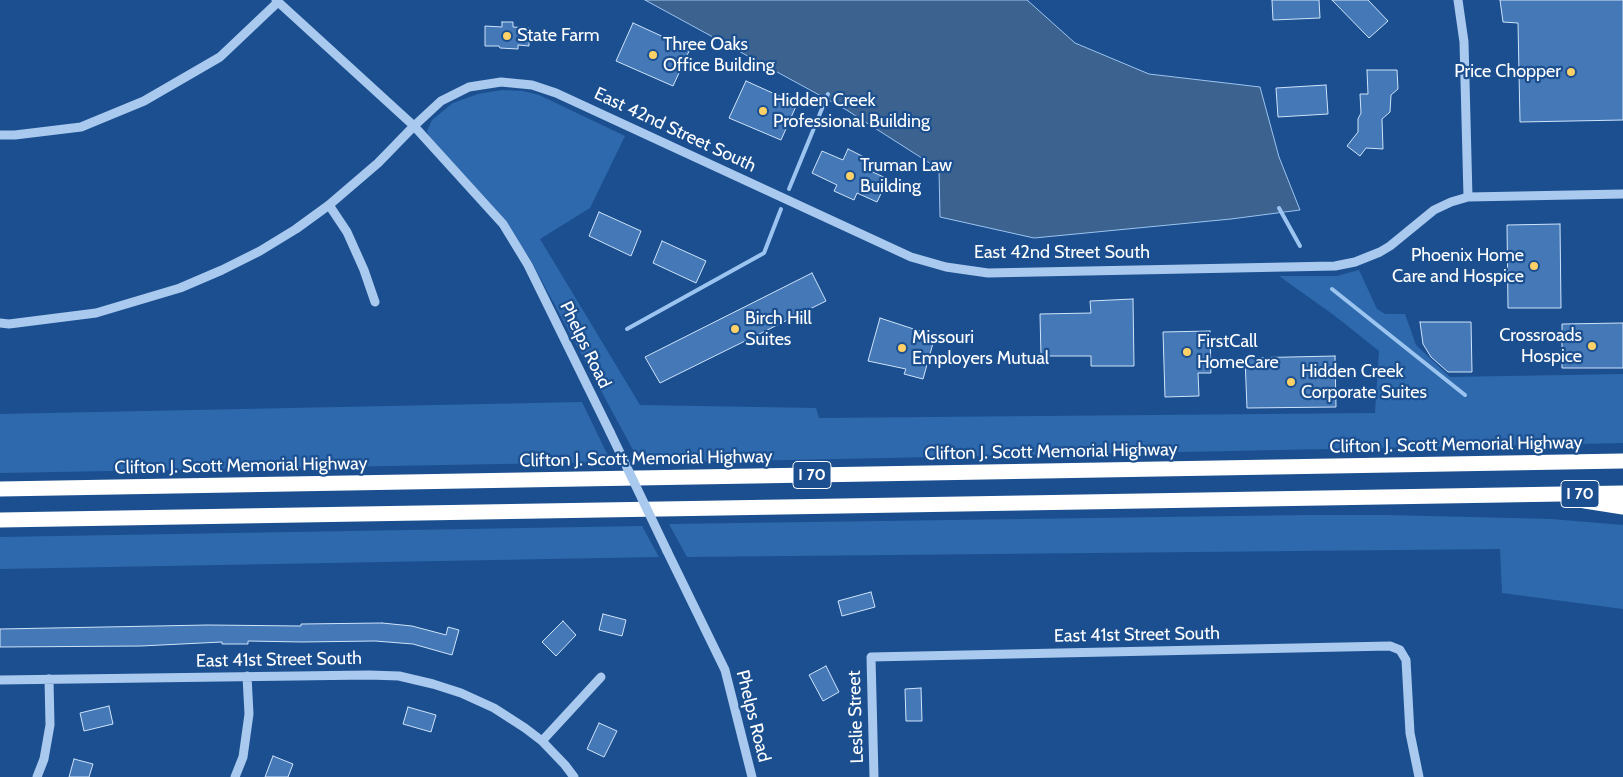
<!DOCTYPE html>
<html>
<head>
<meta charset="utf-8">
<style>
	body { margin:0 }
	canvas { display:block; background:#1b4f8f }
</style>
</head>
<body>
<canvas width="1623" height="777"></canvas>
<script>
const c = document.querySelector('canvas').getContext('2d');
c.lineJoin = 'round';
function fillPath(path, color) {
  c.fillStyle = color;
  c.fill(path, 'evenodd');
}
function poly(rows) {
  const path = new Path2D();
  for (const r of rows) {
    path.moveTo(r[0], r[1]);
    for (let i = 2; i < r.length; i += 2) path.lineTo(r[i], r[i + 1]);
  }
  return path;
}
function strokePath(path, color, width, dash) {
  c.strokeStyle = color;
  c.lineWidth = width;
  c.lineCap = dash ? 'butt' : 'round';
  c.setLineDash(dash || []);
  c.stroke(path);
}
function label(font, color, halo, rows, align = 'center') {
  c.font = font + ' Cabin,sans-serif';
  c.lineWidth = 4.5;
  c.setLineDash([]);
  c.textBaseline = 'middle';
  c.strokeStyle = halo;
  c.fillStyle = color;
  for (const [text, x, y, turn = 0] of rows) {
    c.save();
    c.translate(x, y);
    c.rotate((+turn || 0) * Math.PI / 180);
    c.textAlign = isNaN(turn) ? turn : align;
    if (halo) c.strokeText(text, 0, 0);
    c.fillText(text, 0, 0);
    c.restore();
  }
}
fillPath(poly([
	[502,90,523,91,539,95,625,136,590,208,540,239,640,405,816,408,819,418,1375,413,1379,351,1335,316,1279,276,1337,276,1359,270,1377,309,1385,314,1405,314,1416,345,1450,377,1623,374,1623,443,640,463,530,259,497,211,429,136,427,131,432,120,453,103,478,94],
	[582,402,611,462,0,473,0,414],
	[1305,515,1387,515,1551,519,1623,525,1623,609,1502,593,1500,549,687,557,669,524],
	[642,526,659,557,0,569,0,537]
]), '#2e69ad');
const water = poly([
	[645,0,1027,0,1075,43,1149,74,1260,87,1279,157,1300,210,1231,219,1034,238,940,217,939,169,845,109,645,0]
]);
fillPath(water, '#3c6290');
strokePath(water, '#9cc4f0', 1);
strokePath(poly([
	[789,189,828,94],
	[1279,208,1300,246],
	[1332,289,1465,395],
	[627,329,764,253,781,209]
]), '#9cc4f0', 4);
const building = poly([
	[1272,0,1319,0,1320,18,1273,20,1272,0],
	[1332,0,1368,0,1388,21,1369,38,1332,0],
	[1500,0,1623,0,1623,120,1520,122,1518,23,1503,22,1500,0],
	[502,22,513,22,513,27,529,28,529,46,518,45,518,49,500,48,499,46,485,46,485,26,502,27,502,22],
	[633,23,690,49,673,86,616,61,633,23],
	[1367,70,1397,70,1398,89,1391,95,1390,112,1382,119,1383,149,1366,148,1360,156,1347,146,1358,132,1358,119,1361,113,1360,94,1368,94,1367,70],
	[746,81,797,104,781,140,729,118,746,81],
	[1326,85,1328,114,1278,117,1276,88,1326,85],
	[848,149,870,160,866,169,888,179,877,202,857,193,854,200,834,191,837,185,812,173,822,151,843,160,848,149],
	[599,212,641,231,631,256,589,236,599,212],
	[1560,224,1561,308,1508,308,1507,225,1560,224],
	[662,241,706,261,696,283,653,263,662,241],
	[812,273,826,301,660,383,645,357,812,273],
	[1133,299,1134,366,1091,366,1091,356,1041,356,1040,314,1091,313,1090,301,1133,299],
	[880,318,935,336,923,379,904,374,906,369,868,361,880,318],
	[1420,322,1471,322,1472,372,1448,372,1431,357,1423,344,1420,322],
	[1623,323,1623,368,1562,368,1562,324,1623,323],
	[1210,331,1211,373,1198,373,1199,396,1165,397,1163,332,1210,331],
	[1335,356,1336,407,1247,408,1245,358,1335,356],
	[871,592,875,607,842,616,838,601,871,592],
	[603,614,626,620,622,636,599,630,603,614],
	[563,621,576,635,556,656,542,642,563,621],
	[382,623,412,626,446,635,448,627,459,630,452,655,413,644,375,641,302,642,248,641,248,644,222,644,222,642,141,646,0,647,0,629,208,625,301,626,301,624,382,623],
	[826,666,839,692,823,701,809,675,826,666],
	[921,688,922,721,906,721,905,689,921,688],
	[109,706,113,724,84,731,80,713,109,706],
	[408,707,436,715,431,732,403,724,408,707],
	[599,723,617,731,604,757,587,749,599,723],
	[273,756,293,764,288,777,265,777,273,756],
	[74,759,93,764,89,777,69,777,74,759]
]);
fillPath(building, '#4478b7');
strokePath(building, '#cfe3fa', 1);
strokePath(poly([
	[276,0,414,126,503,224,528,265,610,432],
	[1458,0,1464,42,1468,197],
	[0,135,15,135,81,127,144,101,220,57,278,2],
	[329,205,347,232,364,270,375,302],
	[0,323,9,324,96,313,180,288,222,270,260,251,296,229,329,205,378,163,414,126,441,101,469,87,501,82,532,85,556,93,911,257,946,267,988,273,1335,266,1355,262,1380,252,1390,246,1434,210,1451,202,1468,197,1623,194],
	[667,551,725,670,752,777],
	[0,680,369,675,399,676,433,684,461,693,494,708,525,728,542,741,565,765,574,777],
	[542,741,601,677],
	[37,777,44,759,50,725,49,679],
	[235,777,243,757,249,714,247,676],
	[874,777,871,657,1390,646,1400,650,1406,660,1410,733,1419,777]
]), '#a9c9ee', 9);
strokePath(poly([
	[0,489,1623,461],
	[1585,501,1623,507],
	[0,520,1623,493]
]), '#fff', 15);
strokePath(poly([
	[610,432,667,551]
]), '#a9c9ee', 9);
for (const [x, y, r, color] of [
	[507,36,5,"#ffd166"],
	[653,55,5,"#ffd166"],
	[1571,72,5,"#ffd166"],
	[763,111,5,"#ffd166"],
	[850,176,5,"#ffd166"],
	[1534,266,5,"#ffd166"],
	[735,329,5,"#ffd166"],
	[1592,346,5,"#ffd166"],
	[902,348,5,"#ffd166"],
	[1187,352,5,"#ffd166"],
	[1291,382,5,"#ffd166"]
]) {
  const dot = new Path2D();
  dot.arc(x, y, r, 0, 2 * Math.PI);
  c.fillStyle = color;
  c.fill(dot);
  strokePath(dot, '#1b4f8f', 2);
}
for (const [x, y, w] of [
	[812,475,38],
	[1580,494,38]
]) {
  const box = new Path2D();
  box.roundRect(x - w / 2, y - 13.5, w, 27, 4);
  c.fillStyle = '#1b4f8f';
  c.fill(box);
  strokePath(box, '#fff', 1);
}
label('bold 16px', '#fff', null, [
	["I 70",812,475],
	["I 70",1580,494]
]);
label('18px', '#fff', '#1b4f8f', [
	["State Farm",517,36],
	["Three Oaks",663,45],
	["Office Building",663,66],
	["Price Chopper",1561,72,"right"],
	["Hidden Creek",773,101],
	["Professional Building",773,122],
	["Truman Law",860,166],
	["Building",860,187],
	["Phoenix Home",1524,256,"right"],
	["Care and Hospice",1524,277,"right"],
	["Birch Hill",745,319],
	["Suites",745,340],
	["Crossroads",1582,336,"right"],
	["Hospice",1582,357,"right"],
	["Missouri",912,338],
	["Employers Mutual",912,359],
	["FirstCall",1197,342],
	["HomeCare",1197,363],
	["Hidden Creek",1301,372],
	["Corporate Suites",1301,393]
], 'left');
label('18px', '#fff', '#1b4f8f', [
	["East 42nd Street South",675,130,25],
	["East 42nd Street South",1062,253],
	["Phelps Road",585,345,64],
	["Clifton J. Scott Memorial Highway",1456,445,-1],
	["Clifton J. Scott Memorial Highway",1051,452,-1],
	["Clifton J. Scott Memorial Highway",646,459,-1],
	["Clifton J. Scott Memorial Highway",241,466,-1],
	["East 41st Street South",1137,635,-1],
	["East 41st Street South",279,660,-1],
	["Phelps Road",753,716,76],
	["Leslie Street",856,717,-92]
]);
</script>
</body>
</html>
